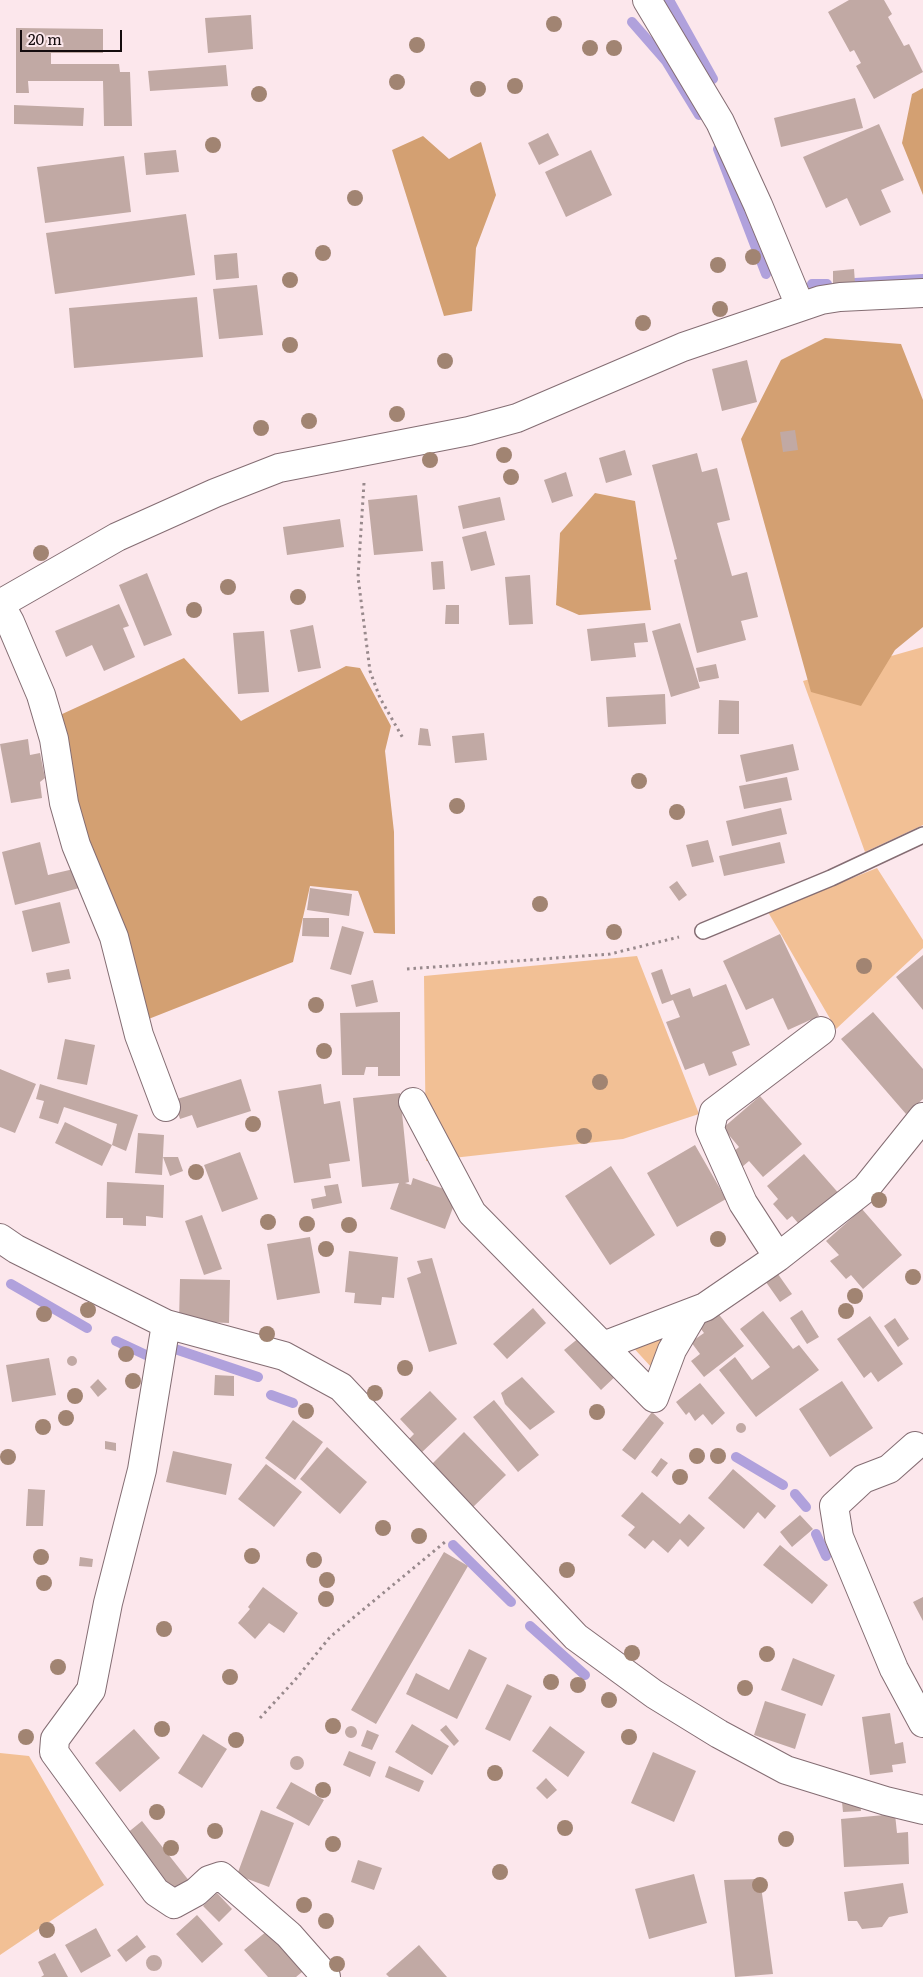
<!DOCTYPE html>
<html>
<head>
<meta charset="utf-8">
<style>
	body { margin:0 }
	#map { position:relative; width:923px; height:1977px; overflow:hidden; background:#fce7ec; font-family:Literata,serif }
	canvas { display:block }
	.scale { position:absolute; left:20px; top:30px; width:102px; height:22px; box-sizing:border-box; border:2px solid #140c0e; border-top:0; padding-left:6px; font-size:15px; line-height:18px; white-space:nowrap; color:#140c0e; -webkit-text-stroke:4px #fce7ec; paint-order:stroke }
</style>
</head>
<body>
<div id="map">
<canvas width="923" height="1977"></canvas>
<div class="scale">20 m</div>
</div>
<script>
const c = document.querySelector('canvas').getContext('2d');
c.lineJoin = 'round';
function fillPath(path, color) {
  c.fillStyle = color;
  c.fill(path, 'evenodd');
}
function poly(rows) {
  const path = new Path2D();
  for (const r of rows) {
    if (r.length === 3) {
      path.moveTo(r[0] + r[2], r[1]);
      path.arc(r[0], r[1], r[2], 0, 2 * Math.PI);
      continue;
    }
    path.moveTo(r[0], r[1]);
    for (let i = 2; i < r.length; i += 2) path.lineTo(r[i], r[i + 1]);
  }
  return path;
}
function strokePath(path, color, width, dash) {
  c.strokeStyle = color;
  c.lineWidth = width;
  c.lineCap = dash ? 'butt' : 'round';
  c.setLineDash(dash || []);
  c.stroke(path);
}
fillPath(poly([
	[923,647,923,825,865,852,803,681],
	[877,868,923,940,923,948,836,1029,768,912],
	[637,956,699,1114,623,1139,426,1161,424,976],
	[676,1327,652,1368,630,1344],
	[0,1753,29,1756,104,1885,0,1955]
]), '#f2c095');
fillPath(poly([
	[923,88,923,195,902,143,912,94],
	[423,136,449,159,481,142,496,195,476,248,472,311,444,316,392,150],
	[825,338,901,344,923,400,923,627,895,650,861,706,811,692,741,439,781,360],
	[595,493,635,501,651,610,579,615,556,605,560,533],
	[184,658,241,721,346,666,360,668,391,726,385,751,394,832,395,934,374,933,358,891,310,886,293,962,141,1022,74,826,60,715]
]), '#d3a072');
strokePath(poly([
	[669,0,713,79],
	[632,22,666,61,699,115],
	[718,149,766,274],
	[855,283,923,279],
	[812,284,827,284],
	[11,1284,87,1328],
	[116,1341,146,1355],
	[172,1348,258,1377],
	[271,1395,293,1403],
	[736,1457,783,1485],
	[795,1494,806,1507],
	[816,1534,826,1556],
	[453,1545,511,1602],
	[530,1626,585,1675]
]), '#b0a1dc', 10);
fillPath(poly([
	[849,0,884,0,892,14,888,17,904,46,909,44,923,72,874,99,856,66,861,63,854,50,850,52,828,12],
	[251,15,253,49,208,53,205,18],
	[16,28,103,29,103,53,51,53,51,64,119,64,120,72,130,72,132,126,104,126,103,81,28,81,29,93,16,93],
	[226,65,228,86,150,91,148,71],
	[855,98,863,128,781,147,774,118],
	[14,105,84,108,83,126,14,124],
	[879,124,904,180,881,190,891,212,860,226,847,198,826,208,803,157],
	[548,133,559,155,539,165,528,143],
	[176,150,179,172,146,175,144,153],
	[591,150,612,195,566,217,545,172],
	[124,156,131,212,45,223,37,167],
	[186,214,195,275,55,294,46,233],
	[237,253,239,278,216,280,214,255],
	[854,269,855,283,833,284,833,271],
	[257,285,263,335,219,339,213,289],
	[197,297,203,357,74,368,69,308],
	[747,360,757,402,722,411,712,369],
	[795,430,798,450,783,452,780,432],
	[625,450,632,475,606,483,599,458],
	[697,453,702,472,717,468,730,520,717,523,732,576,747,572,758,617,741,621,746,640,697,653,674,560,677,559,652,465],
	[566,472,573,496,552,503,544,480],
	[417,495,423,551,374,555,368,500],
	[500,497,505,520,463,529,458,506],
	[340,519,344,547,287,555,283,527],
	[486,531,495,565,471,571,462,537],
	[443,561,445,589,433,590,431,562],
	[147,573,172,635,144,646,119,585],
	[530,575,533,624,509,625,505,577],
	[119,604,129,626,123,628,135,657,104,671,92,645,66,657,55,631],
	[446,605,459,605,459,624,445,624],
	[645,623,648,642,634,643,636,657,591,661,587,629],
	[680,623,700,688,671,697,652,631],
	[313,625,321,668,298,672,290,630],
	[264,631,269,692,238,694,233,633],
	[716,664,719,678,699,682,696,668],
	[665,694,666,724,608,727,606,697],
	[719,700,739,701,739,734,718,734],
	[420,728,428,729,431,746,418,745],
	[484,733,487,760,455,763,452,736],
	[28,739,30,755,40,753,45,778,40,782,42,798,11,803,0,744],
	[793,744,799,770,746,782,740,755],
	[787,777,792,800,744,809,739,786],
	[781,808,787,834,732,846,726,821],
	[708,840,714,862,692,867,686,845],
	[40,842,48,875,78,868,83,887,15,905,2,852],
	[780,842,785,863,724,876,719,856],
	[677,881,687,895,679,901,669,887],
	[310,888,352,894,349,916,307,910],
	[60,902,70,943,32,952,22,911],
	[303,918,329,918,329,937,302,936],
	[342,926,364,932,351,975,330,969],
	[780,934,819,1016,788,1030,773,998,746,1010,723,961],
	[923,955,923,1010,896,977],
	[69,969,71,979,48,983,46,973],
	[662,969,671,995,690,988,693,997,726,984,750,1045,732,1052,737,1065,709,1076,704,1063,685,1070,666,1022,680,1017,673,1000,662,1004,651,973],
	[373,980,378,1002,356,1007,351,985],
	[400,1012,400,1076,378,1076,378,1067,366,1067,364,1075,342,1075,340,1013],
	[873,1012,923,1069,923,1099,906,1114,841,1039],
	[65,1039,95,1045,87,1085,57,1079],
	[0,1069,36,1084,15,1133,0,1127],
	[241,1079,251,1111,197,1128,192,1115,180,1119,174,1100],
	[40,1084,138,1115,126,1151,112,1145,117,1124,64,1107,58,1124,39,1118,44,1101,36,1099],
	[321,1084,324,1104,340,1101,350,1161,329,1164,331,1178,294,1183,278,1091],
	[400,1093,409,1182,405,1183,411,1185,413,1178,458,1194,445,1229,390,1209,399,1183,362,1187,353,1098],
	[760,1096,802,1144,763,1177,749,1161,742,1167,731,1154,739,1147,723,1128],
	[65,1122,112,1145,102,1166,55,1143],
	[138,1133,164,1135,162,1175,135,1173],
	[695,1145,726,1199,677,1227,647,1173],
	[240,1152,258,1199,222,1212,204,1165],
	[804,1154,842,1197,804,1230,792,1216,787,1220,773,1204,778,1199,767,1186],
	[163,1157,178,1157,183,1171,170,1176],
	[611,1166,655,1235,610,1265,565,1196],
	[107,1182,164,1185,163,1218,146,1216,146,1226,123,1225,123,1218,106,1218],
	[338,1184,342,1203,313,1209,311,1199,326,1196,324,1186],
	[862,1209,902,1255,863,1289,851,1275,846,1279,830,1261,839,1255,826,1241],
	[202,1215,222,1269,204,1275,185,1221],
	[310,1237,320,1293,277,1300,267,1244],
	[349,1251,398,1257,394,1298,382,1297,381,1305,354,1303,355,1293,345,1292],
	[432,1258,457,1344,429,1352,407,1278,421,1273,417,1261],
	[773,1267,792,1294,780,1302,761,1275],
	[180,1279,230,1280,229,1323,179,1321],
	[713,1307,744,1346,704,1377,691,1361,700,1354,691,1342,704,1333,695,1321],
	[533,1308,546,1323,507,1359,493,1344],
	[802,1310,819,1337,807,1344,790,1318],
	[763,1311,793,1349,799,1345,819,1370,756,1417,719,1370,735,1357,752,1380,770,1367,740,1329],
	[870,1316,903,1364,878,1382,871,1372,864,1378,837,1339],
	[895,1318,909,1339,898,1347,884,1326],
	[585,1333,620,1372,601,1390,564,1350],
	[72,1361,5],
	[49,1358,56,1395,12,1402,6,1365],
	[215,1375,234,1376,234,1396,214,1395],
	[522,1377,555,1412,530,1430,505,1404,501,1393],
	[98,1379,107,1389,98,1397,90,1387],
	[842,1381,873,1428,830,1457,799,1409],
	[700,1383,725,1413,712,1425,703,1414,695,1421,689,1412,686,1415,676,1402],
	[430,1391,457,1419,420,1454,408,1440,414,1434,400,1419],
	[494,1400,539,1455,518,1472,473,1417],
	[652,1412,664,1423,635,1460,622,1450],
	[293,1420,323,1442,295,1480,265,1458],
	[741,1428,5],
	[464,1432,506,1475,470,1510,428,1468],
	[105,1441,116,1443,116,1451,105,1449],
	[327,1447,367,1482,340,1514,300,1479],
	[173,1451,232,1464,226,1495,166,1482],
	[661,1458,668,1463,657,1477,651,1472],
	[266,1464,302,1492,274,1527,238,1499],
	[733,1469,776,1506,765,1519,758,1512,744,1529,708,1498],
	[28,1489,45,1490,43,1526,26,1526],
	[642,1492,680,1524,689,1514,705,1528,688,1547,680,1539,668,1553,653,1540,645,1549,628,1535,635,1527,621,1516],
	[800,1515,813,1529,792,1547,780,1532],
	[780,1545,828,1585,812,1604,763,1565],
	[444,1552,468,1566,376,1724,351,1710],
	[80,1557,93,1559,92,1567,79,1566],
	[263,1587,298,1613,284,1633,269,1623,255,1639,238,1623,250,1609,248,1607],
	[923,1597,923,1621,913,1602],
	[469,1649,487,1658,457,1719,406,1694,416,1673,449,1690],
	[793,1658,835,1675,822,1706,781,1690],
	[507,1684,532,1696,510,1741,485,1729],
	[765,1701,806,1714,795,1749,754,1735],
	[890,1713,895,1744,903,1742,906,1763,892,1765,893,1772,870,1775,862,1717],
	[412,1724,449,1746,432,1775,395,1752],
	[446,1725,459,1741,454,1746,440,1730],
	[550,1726,585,1752,568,1777,532,1751],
	[351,1732,6],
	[134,1729,160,1758,120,1792,95,1763],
	[367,1730,379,1735,372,1750,361,1746],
	[203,1734,227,1749,202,1788,178,1773],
	[349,1751,376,1762,370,1777,343,1765],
	[653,1752,696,1771,674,1822,631,1803],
	[297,1763,7],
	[389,1766,424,1781,419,1792,385,1777],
	[546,1778,557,1790,547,1799,536,1788],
	[291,1782,324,1800,309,1826,276,1808],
	[860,1800,861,1811,843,1812,842,1802],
	[261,1810,294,1823,269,1887,237,1875],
	[895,1814,897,1833,908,1832,909,1864,844,1867,841,1819],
	[142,1821,190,1882,174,1895,126,1834],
	[358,1860,382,1868,374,1890,351,1882],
	[694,1874,707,1923,649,1939,635,1889],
	[760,1879,773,1974,735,1977,724,1880],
	[903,1883,908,1913,889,1917,882,1927,862,1929,857,1921,848,1921,844,1892],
	[217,1893,232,1909,219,1922,203,1906],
	[197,1915,223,1944,202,1963,176,1934],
	[273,1926,308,1967,296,1977,268,1977,244,1950],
	[96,1928,111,1956,81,1973,65,1945],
	[137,1935,146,1947,126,1962,117,1950],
	[419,1945,447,1977,389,1977,386,1974],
	[55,1953,68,1977,41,1977,44,1975,38,1962],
	[154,1963,8]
]), '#c1a9a4');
const service = poly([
	[703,931,831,878,923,835]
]);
const minor = poly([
	[647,0,720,122,758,205,800,306],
	[0,604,117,537,215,493,279,468,469,431,517,418,683,347,821,300,840,297,923,293],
	[0,604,10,622,41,695,54,739,64,803,76,845,114,937,139,1035,166,1107],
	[413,1102,472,1213,654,1398,672,1350,695,1311],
	[0,1238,16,1249,166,1324,284,1356,341,1387,576,1637,654,1694,719,1734,786,1770,886,1801,923,1810],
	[778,1257,743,1203,710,1129,714,1112,821,1031],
	[166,1324,142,1470,108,1603,91,1690,55,1739,54,1752,156,1892,174,1904,196,1892,209,1880,221,1876,289,1935,326,1977],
	[603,1346,705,1307,778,1257,866,1188,923,1117],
	[915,1446,889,1469,863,1479,834,1506,839,1537,894,1669,923,1723]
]);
strokePath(service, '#846d73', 18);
strokePath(minor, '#846d73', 30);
strokePath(poly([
	[364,483,358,577,370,671,380,698,404,740],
	[407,969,610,954,679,937],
	[260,1718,295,1680,330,1637,445,1542]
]), '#98898c', 3, [2.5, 4]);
strokePath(service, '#fff', 15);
strokePath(minor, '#fff', 28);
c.fillStyle = '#a18472';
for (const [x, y] of [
	[554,24],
	[417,45],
	[590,48],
	[614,48],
	[397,82],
	[515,86],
	[478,89],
	[259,94],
	[213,145],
	[355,198],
	[323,253],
	[753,257],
	[718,265],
	[290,280],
	[720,309],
	[643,323],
	[290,345],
	[445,361],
	[397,414],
	[309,421],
	[261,428],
	[504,455],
	[430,460],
	[511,477],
	[41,553],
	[228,587],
	[298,597],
	[194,610],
	[639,781],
	[457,806],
	[677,812],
	[540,904],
	[614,932],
	[864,966],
	[316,1005],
	[324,1051],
	[600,1082],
	[253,1124],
	[584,1136],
	[196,1172],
	[879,1200],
	[268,1222],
	[307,1224],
	[349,1225],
	[718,1239],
	[326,1249],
	[913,1277],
	[855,1296],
	[88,1310],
	[846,1311],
	[44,1314],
	[267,1334],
	[126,1354],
	[405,1368],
	[133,1381],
	[375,1393],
	[75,1396],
	[306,1411],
	[597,1412],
	[66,1418],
	[43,1427],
	[697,1456],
	[718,1456],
	[8,1457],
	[680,1477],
	[383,1528],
	[419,1536],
	[252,1556],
	[41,1557],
	[314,1560],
	[567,1570],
	[327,1580],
	[44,1583],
	[326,1599],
	[164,1629],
	[632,1653],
	[767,1654],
	[58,1667],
	[230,1677],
	[551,1682],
	[578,1685],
	[745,1688],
	[609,1700],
	[333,1726],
	[162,1729],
	[26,1737],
	[629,1737],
	[236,1740],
	[495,1773],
	[323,1790],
	[157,1812],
	[565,1828],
	[215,1831],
	[786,1839],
	[333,1844],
	[171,1848],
	[500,1872],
	[760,1885],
	[304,1905],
	[326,1921],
	[47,1930],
	[337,1964]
]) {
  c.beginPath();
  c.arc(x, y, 8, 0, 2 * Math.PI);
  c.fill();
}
</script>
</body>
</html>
